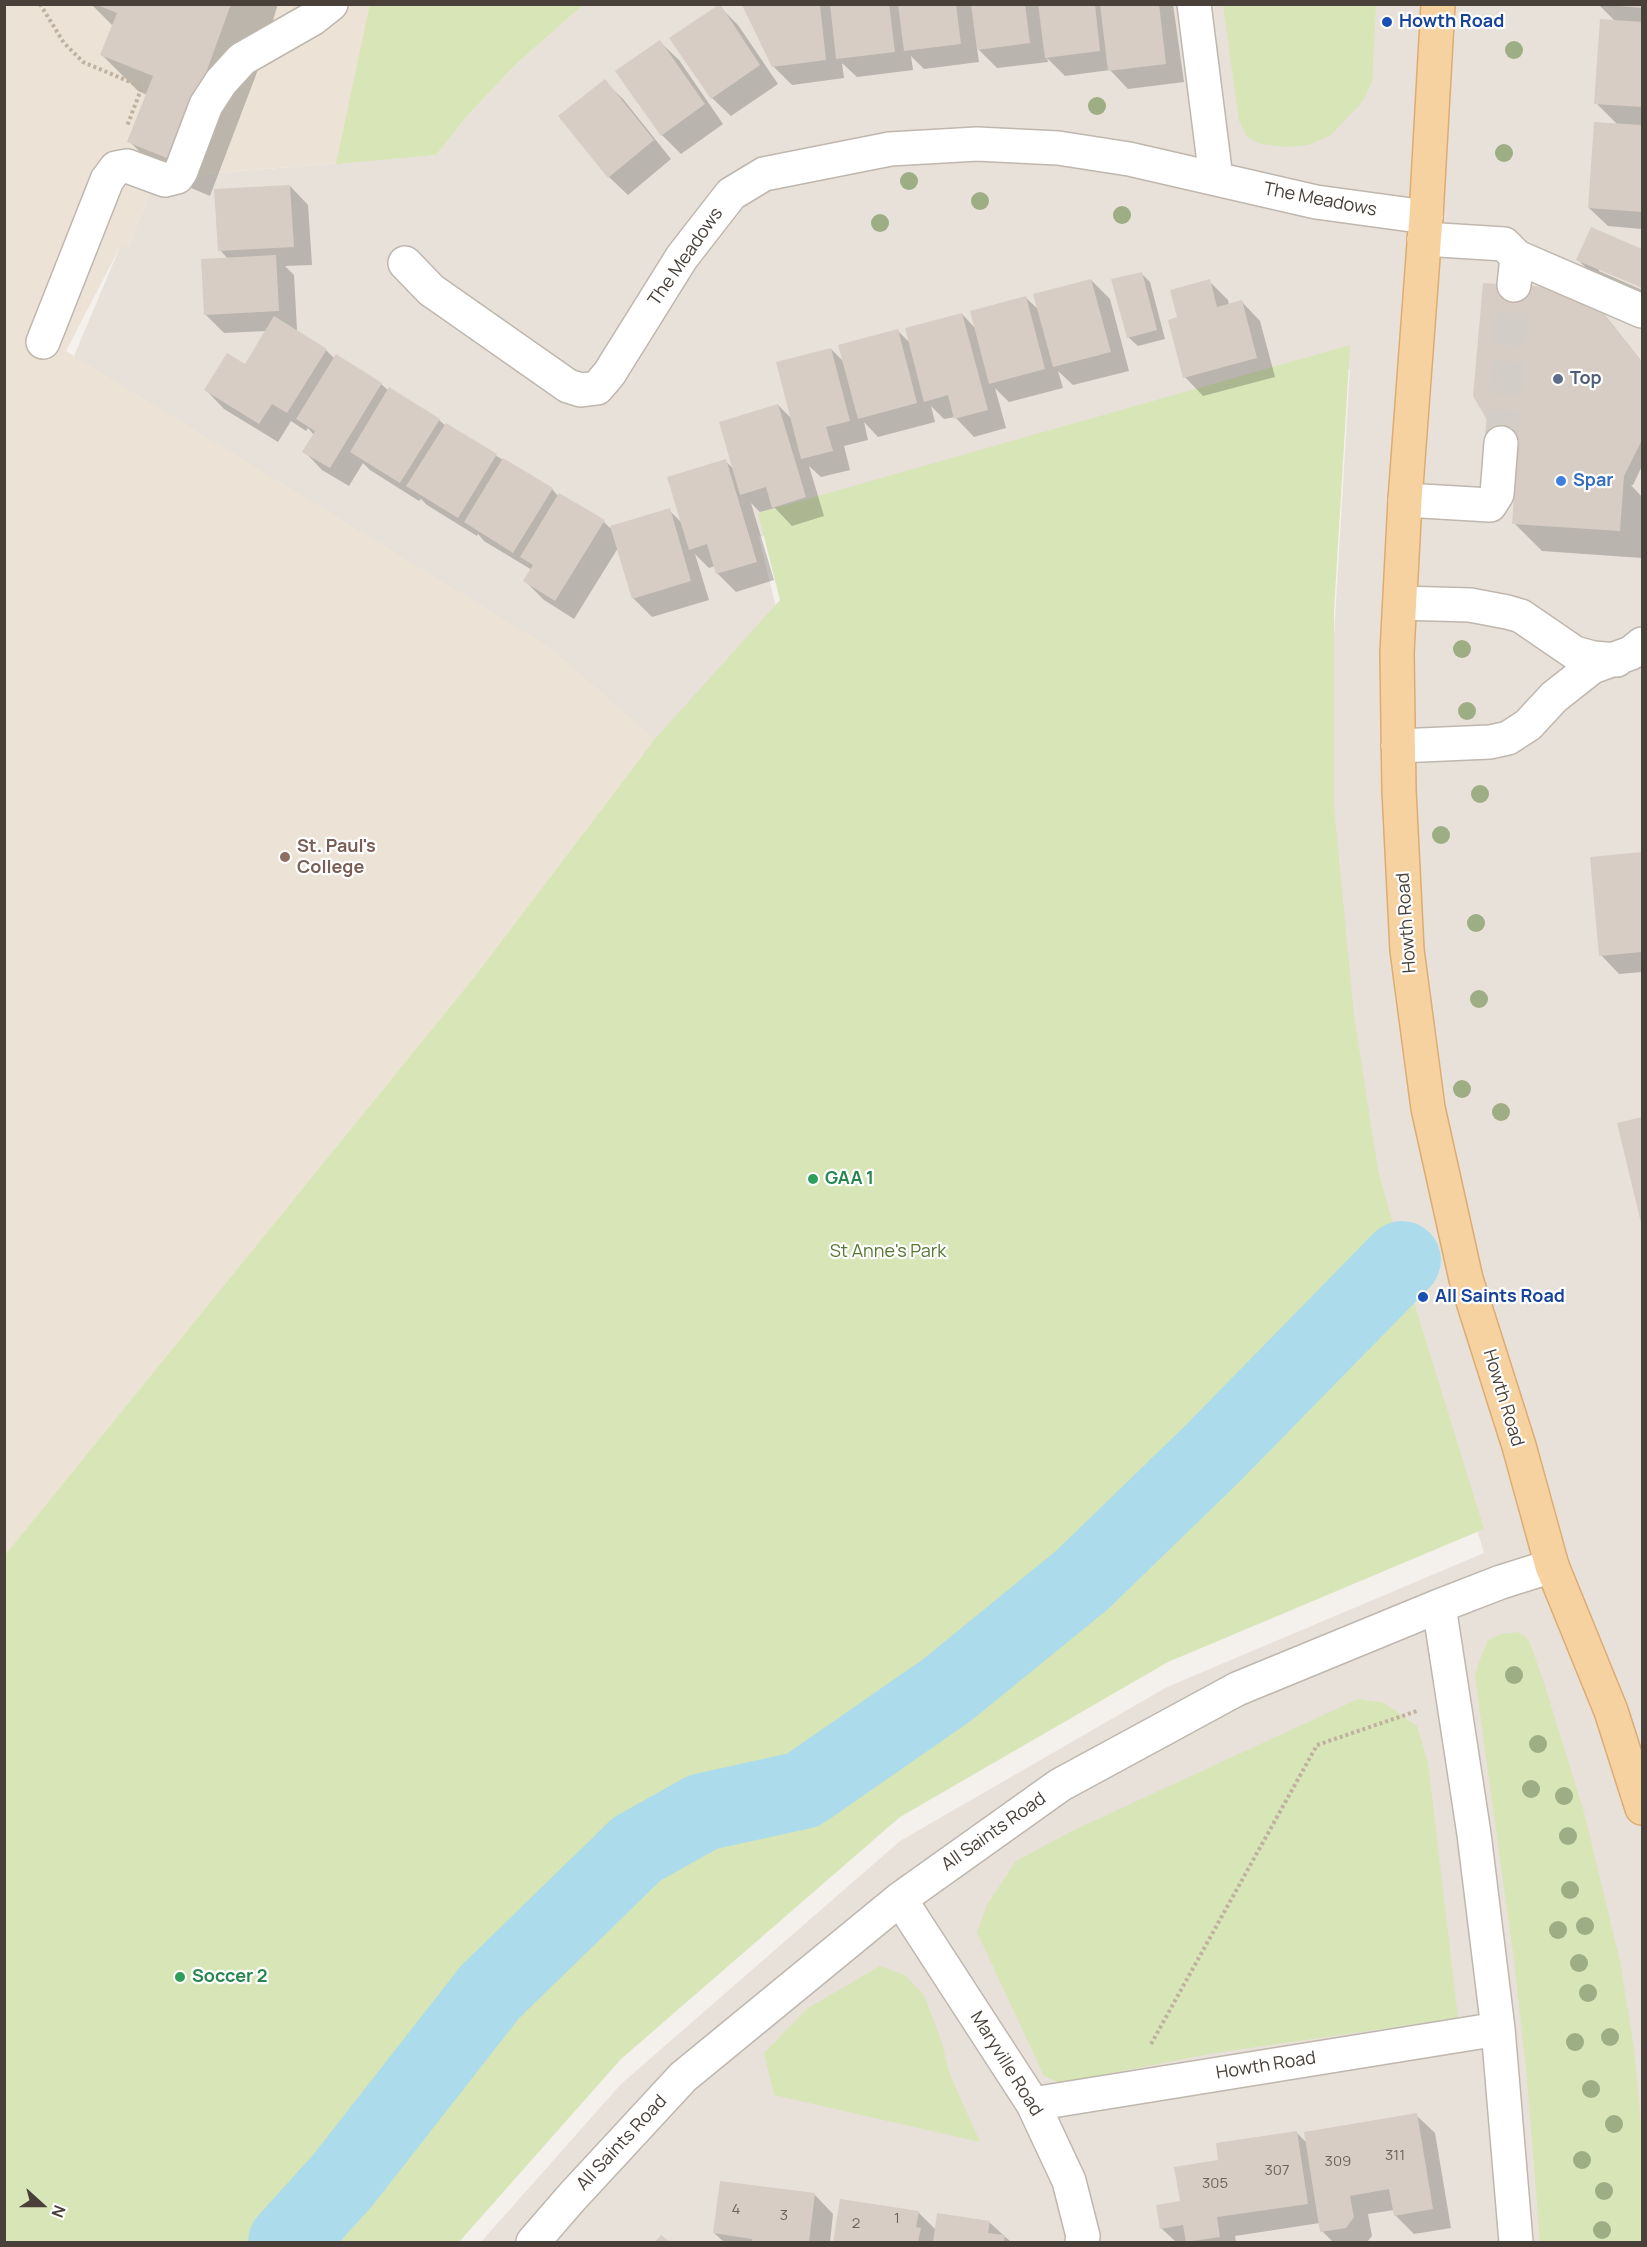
<!DOCTYPE html>
<html>
<head>
<meta charset="utf-8">
<style>
	body { margin:0 }
	#map { position:relative; width:1647px; height:2247px; overflow:hidden; background:#f4f0eb; font-family:Manrope,sans-serif }
	canvas { display:block }
	.frame { position:absolute; inset:0; border:6px solid #484039; pointer-events:none }
	.north { position:absolute; left:12px; top:2175px; width:60px; height:60px; -webkit-text-stroke:4px #fff; paint-order:stroke; rotate:111deg; font-size:16px; font-weight:700; line-height:24px; text-align:center; color:#484039 }
	.north::after { content:''; display:block; margin:auto; width:21px; height:27px; background:#484039; clip-path:polygon(50% 0,100% 100%,50% 72%,0 100%) }
</style>
</head>
<body>
<div id="map">
<canvas width="1647" height="2247"></canvas>
<div class="frame"></div>
<div class="north">N</div>
</div>
<script>
const c = document.querySelector('canvas').getContext('2d');
c.lineJoin = 'round';
function fillPath(path, color) {
  c.fillStyle = color;
  c.fill(path, 'evenodd');
}
function poly(rows) {
  const path = new Path2D();
  for (const r of rows) {
    path.moveTo(r[0], r[1]);
    for (let i = 2; i < r.length; i += 2) path.lineTo(r[i], r[i + 1]);
  }
  return path;
}
function strokePath(path, color, width, dash) {
  c.strokeStyle = color;
  c.lineWidth = width;
  c.lineCap = dash ? 'butt' : 'round';
  c.setLineDash(dash || []);
  c.stroke(path);
}
function label(font, color, halo, rows, align = 'center') {
  c.font = font + ' Manrope,sans-serif';
  c.lineWidth = 4.5;
  c.setLineDash([]);
  c.textBaseline = 'middle';
  c.strokeStyle = halo;
  c.fillStyle = color;
  for (const [text, x, y, turn = 0] of rows) {
    c.save();
    c.translate(x, y);
    c.rotate((+turn || 0) * Math.PI / 180);
    c.textAlign = isNaN(turn) ? turn : align;
    if (halo) c.strokeText(text, 0, 0);
    c.fillText(text, 0, 0);
    c.restore();
  }
}
fillPath(poly([
	[583,5,1642,5,1642,2242,481,2242,621,2084,900,1841,1167,1687,1484,1553,1378,1194,1354,1040,1334,831,1334,635,1350,369,759,537,780,624,655,763,66,375,120,247,128,247,156,178,436,155,467,116,515,65]
]), '#e8e1da');
fillPath(poly([
	[5,5,583,5,515,65,467,116,436,155,156,178,128,247,120,247,66,351,551,648,655,739,475,976,5,1555]
]), '#ece3d6');
fillPath(poly([
	[370,4,583,4,583,5,515,65,467,116,436,155,336,164],
	[1223,5,1376,5,1372,82,1363,101,1331,135,1309,145,1285,147,1261,144,1247,137,1239,121],
	[1350,345,1334,610,1334,807,1354,1015,1378,1170,1417,1312,1484,1529,1168,1662,900,1817,621,2059,459,2242,5,2242,5,1555,475,976,655,739,780,600,758,513],
	[1517,1632,1525,1636,1530,1643,1545,1686,1584,1812,1620,1961,1634,2048,1642,2133,1642,2242,1540,2242,1527,2079,1514,1960,1475,1677,1477,1667,1488,1640,1501,1634],
	[1358,1699,1384,1703,1417,1726,1428,1762,1458,2018,1215,2053,1060,2083,1044,2076,977,1932,987,1905,1016,1861,1074,1830],
	[880,1966,905,1975,924,1995,942,2043,950,2075,980,2142,774,2095,764,2053,808,2008]
]), '#d7e5b7');
fillPath(poly([
	[91,4,278,4,259,67,210,196,165,177,129,141,147,95,138,91,102,55,113,26],
	[743,4,1173,4,1184,82,1128,89,1110,70,1065,76,1047,58,1048,62,997,68,977,48,979,62,924,69,911,56,913,70,857,77,842,63,844,78,792,85,773,66],
	[1598,4,1642,4,1642,229,1608,226,1589,208,1617,124,1596,103,1615,21],
	[719,6,738,25,778,84,731,116,712,98],
	[660,42,679,60,723,124,681,154,662,135,617,72],
	[604,81,623,99,671,159,628,195,609,177],
	[290,186,308,205,312,265,285,266,294,275,297,330,293,330,326,350,335,359,381,384,389,391,390,389,439,420,446,426,552,489,559,497,604,522,610,528,669,510,682,523,725,461,735,470,778,405,792,419,831,349,845,363,898,331,911,344,962,314,976,329,1025,297,1040,311,1091,280,1110,299,1129,371,1073,385,1058,371,1063,388,1009,402,995,388,1006,428,974,437,955,417,944,419,931,406,935,422,878,437,864,422,868,440,844,446,850,470,821,477,809,466,824,516,792,526,775,508,760,512,751,503,774,580,736,592,717,573,715,566,709,568,695,554,709,600,652,617,633,598,618,548,574,619,544,600,525,581,532,570,484,541,478,534,477,536,427,505,421,499,419,501,370,470,363,463,349,486,322,470,304,451,314,435,308,428,306,431,291,421,278,442,224,409,206,390,245,366,267,331,224,333,206,315,228,259,220,250],
	[1592,229,1642,251,1642,287,1599,268,1599,271,1642,290,1642,298,1597,278,1578,260],
	[1141,273,1150,282,1165,339,1138,346,1128,337],
	[1209,281,1228,300,1229,305,1242,302,1260,321,1275,377,1203,396,1185,377,1179,318],
	[1593,300,1642,362,1642,466,1633,485,1631,485,1642,497,1642,558,1542,551,1514,523],
	[1642,853,1642,972,1619,974,1601,955,1592,859],
	[1642,1119,1642,1224,1619,1124],
	[1416,2115,1435,2133,1451,2228,1414,2234,1395,2215,1394,2210,1368,2214,1372,2236,1367,2242,1333,2242,1322,2231,1320,2223,1235,2236,1236,2242,1176,2242,1161,2228,1181,2202,1220,2161,1296,2132,1308,2144],
	[815,2195,833,2214,830,2242,724,2242,714,2233],
	[841,2200,918,2212,936,2230,989,2222,1011,2242,834,2242]
]), '#0003');
strokePath(poly([
	[287,2242,343,2180,490,1992,637,1849,703,1812,803,1790,947,1690,1082,1580,1212,1454,1402,1260]
]), '#acdcec', 78);
fillPath(poly([
	[95,4,231,4,174,161,127,142,153,76,100,55,117,13],
	[720,4,760,65,711,99,669,38],
	[830,4,889,4,895,52,836,59],
	[898,4,956,4,961,44,904,51],
	[971,4,1025,4,1030,43,977,50],
	[1038,4,1095,4,1100,51,1045,58],
	[1100,4,1159,4,1166,64,1108,71],
	[1618,4,1642,4,1642,8,1618,6],
	[742,5,820,5,826,60,772,67],
	[1600,19,1642,22,1642,107,1594,104],
	[660,40,705,104,661,136,615,71],
	[605,79,654,140,608,178,558,116],
	[1594,122,1642,125,1642,212,1588,208],
	[290,185,294,247,218,251,214,189],
	[1591,227,1642,249,1642,288,1576,260],
	[276,255,279,311,204,315,201,259],
	[1142,272,1157,330,1127,338,1111,279],
	[1091,279,1111,352,1053,367,1033,294],
	[1210,279,1217,307,1242,300,1257,358,1183,378,1168,320,1177,317,1170,290],
	[1483,283,1584,289,1642,362,1642,440,1624,476,1620,531,1512,524,1516,469,1473,396],
	[1026,296,1045,369,989,384,970,311],
	[962,313,988,410,954,419,948,395,924,402,905,328],
	[274,316,327,349,287,413,272,404,259,424,204,390,227,353,245,364],
	[898,329,917,403,858,419,838,345],
	[831,348,850,421,826,427,833,451,801,459,776,362],
	[336,354,382,383,330,468,302,452,315,431,296,419],
	[389,387,440,419,400,483,350,452],
	[778,404,806,497,772,508,766,487,740,495,719,422],
	[446,423,497,454,458,518,406,486],
	[503,458,553,488,513,553,464,522],
	[726,459,757,562,716,574,707,544,689,550,667,477],
	[559,493,605,520,555,601,523,581,533,565,520,557],
	[670,508,691,581,632,599,610,526],
	[1642,852,1642,952,1599,956,1590,857],
	[1642,1117,1642,1227,1617,1123],
	[1417,2113,1433,2209,1394,2216,1389,2189,1350,2196,1354,2217,1346,2228,1320,2232,1304,2132],
	[1297,2131,1308,2204,1217,2217,1220,2237,1186,2242,1183,2225,1160,2229,1156,2205,1180,2201,1174,2167,1218,2160,1216,2143],
	[720,2181,815,2193,809,2242,752,2242,752,2239,713,2233],
	[840,2199,919,2211,916,2227,921,2228,918,2242,833,2242],
	[937,2213,990,2221,988,2233,1005,2235,1004,2242,933,2242],
	[661,2235,670,2242,655,2242]
]), '#d8cdc4');
strokePath(poly([
	[1501,443,1514,285]
]), '#d2cdc7', 33, [33, 16]);
const minor = poly([
	[1194,4,1216,178],
	[1424,239,1504,244,1517,257,1514,285],
	[1517,257,1642,311],
	[405,263,431,290,568,386,581,390,597,388,609,374,682,257,731,194,764,174,890,149,977,144,1058,148,1129,159,1316,202,1426,217],
	[43,342,107,180,116,168,127,166,165,180,177,177,181,171,206,105,221,82,242,59,312,19,331,4],
	[1405,500,1490,505,1497,494,1501,443],
	[1400,603,1470,605,1507,612,1521,616,1575,653,1593,658,1617,660],
	[1398,746,1490,742,1508,738,1528,725,1554,697,1592,667,1631,653,1642,644],
	[1439,1606,1474,1834,1498,2029,1516,2242],
	[900,1899,1033,2104,1069,2181,1083,2236,1082,2242],
	[1033,2104,1498,2029],
	[533,2242,572,2197,683,2077,900,1899,1060,1785,1237,1689,1439,1606,1501,1582,1552,1566]
]);
const major = poly([
	[1438,4,1426,217,1405,500,1397,653,1399,790,1407,950,1428,1108,1466,1279,1519,1446,1552,1566,1611,1711,1642,1808]
]);
strokePath(minor, '#bfb7ae', 36);
strokePath(major, '#dcac71', 36);
strokePath(poly([
	[40,4,64,43,83,62,142,87,127,126],
	[1151,2044,1317,1745,1417,1711]
]), '#c0b0a0', 4, [3, 3]);
strokePath(minor, '#fff', 33);
strokePath(major, '#f7d2a1', 33);
c.fillStyle = '#9dad84';
for (const [x, y] of [
	[1514,50],
	[1097,106],
	[1504,153],
	[909,181],
	[980,201],
	[1122,215],
	[880,223],
	[1462,649],
	[1467,711],
	[1480,794],
	[1441,835],
	[1476,923],
	[1479,999],
	[1462,1089],
	[1501,1112],
	[1514,1675],
	[1538,1744],
	[1531,1789],
	[1564,1796],
	[1568,1836],
	[1570,1890],
	[1585,1926],
	[1558,1930],
	[1579,1963],
	[1588,1993],
	[1610,2037],
	[1575,2042],
	[1591,2089],
	[1614,2124],
	[1582,2160],
	[1604,2191],
	[1602,2230]
]) {
  c.beginPath();
  c.arc(x, y, 9, 0, 2 * Math.PI);
  c.fill();
}
for (const [x, y, r, color] of [
	[1387,22,6,"#1a4fb4"],
	[1558,379,6,"#5c6f8a"],
	[1561,481,6,"#3f7fe0"],
	[285,857,6,"#8d6e63"],
	[813,1179,6,"#2e9e5b"],
	[1423,1297,6,"#1a4fb4"],
	[180,1977,6,"#2e9e5b"]
]) {
  const dot = new Path2D();
  dot.arc(x, y, r, 0, 2 * Math.PI);
  c.fillStyle = color;
  c.fill(dot);
  strokePath(dot, '#fff', 2);
}
label('15px', '#6c635c', null, [
	["311",1395,2156],
	["309",1338,2162],
	["307",1277,2171],
	["305",1215,2184],
	["4",736,2210],
	["3",784,2216],
	["1",897,2219],
	["2",856,2224]
]);
label('bold 18px', '#164399', '#fff', [
	["Howth Road",1399,22],
	["All Saints Road",1435,1297]
], 'left');
label('18px', '#484039', '#fff', [
	["The Meadows",1320,200,11],
	["The Meadows",686,257,-55],
	["Howth Road",1407,923,-94],
	["Howth Road",1503,1398,73],
	["All Saints Road",994,1832,-35],
	["Maryville Road",1006,2064,58],
	["Howth Road",1266,2066,-9],
	["All Saints Road",622,2143,-47]
]);
label('bold 18px', '#4e5e75', '#fff', [
	["Top",1570,379]
], 'left');
label('bold 18px', '#366cbe', '#fff', [
	["Spar",1573,481]
], 'left');
label('bold 18px', '#785e54', '#fff', [
	["St. Paul's",297,847],
	["College",297,868]
], 'left');
label('bold 18px', '#27864d', '#fff', [
	["GAA 1",825,1179],
	["Soccer 2",192,1977]
], 'left');
label('18px', '#557730', '#fff', [
	["St Anne's Park",888,1252]
]);
</script>
</body>
</html>
